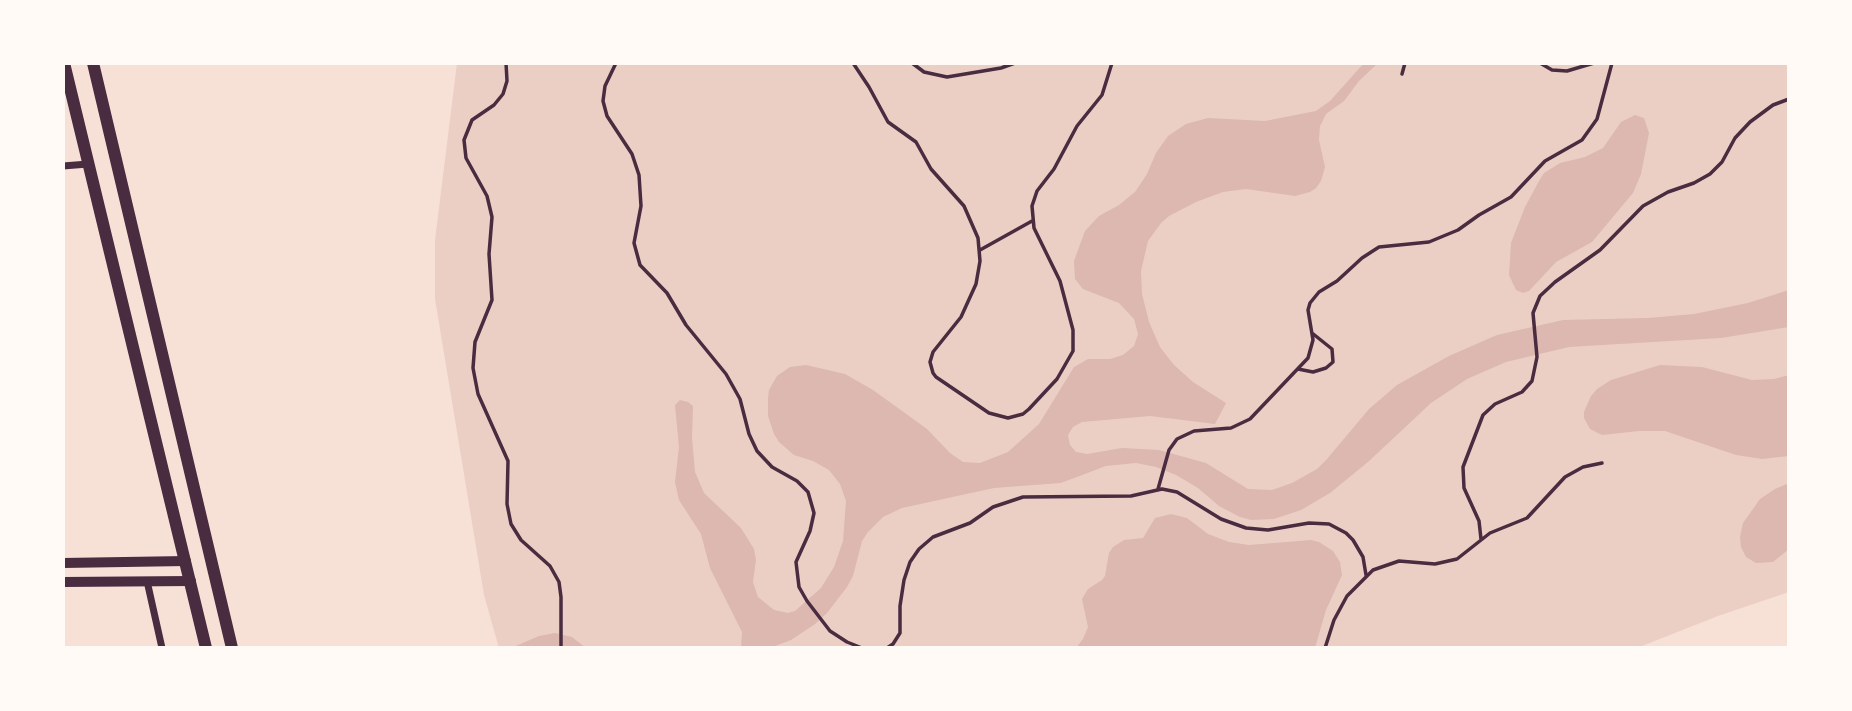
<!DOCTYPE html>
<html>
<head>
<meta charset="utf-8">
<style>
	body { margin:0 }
	#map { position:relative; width:1852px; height:711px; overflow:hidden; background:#f7e1d7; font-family:Helvetica,sans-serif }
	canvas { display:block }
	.frame { position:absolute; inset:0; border:65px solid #fffaf5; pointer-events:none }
</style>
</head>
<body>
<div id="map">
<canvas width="1852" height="711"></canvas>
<div class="frame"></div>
</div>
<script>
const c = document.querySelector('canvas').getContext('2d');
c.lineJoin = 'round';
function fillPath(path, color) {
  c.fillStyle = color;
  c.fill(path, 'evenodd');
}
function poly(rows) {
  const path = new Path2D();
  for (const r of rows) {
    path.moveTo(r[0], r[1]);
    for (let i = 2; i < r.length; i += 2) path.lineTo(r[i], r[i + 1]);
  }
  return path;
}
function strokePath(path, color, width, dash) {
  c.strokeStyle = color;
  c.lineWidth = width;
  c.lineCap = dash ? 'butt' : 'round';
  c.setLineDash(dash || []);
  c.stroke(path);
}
fillPath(poly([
	[457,63,1789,63,1789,592,1718,616,1637,648,499,648,484,595,435,299,435,240]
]), '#ebcfc5');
fillPath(poly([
	[1364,63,1378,63,1359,81,1344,101,1326,114,1320,126,1319,140,1325,167,1321,181,1316,188,1310,192,1295,196,1246,189,1223,192,1196,202,1169,216,1161,223,1148,241,1141,271,1142,294,1149,322,1160,347,1174,365,1193,382,1226,403,1215,424,1150,416,1082,422,1073,427,1068,435,1070,445,1076,452,1087,454,1122,448,1159,450,1206,463,1248,489,1272,490,1292,483,1317,469,1327,459,1369,409,1397,385,1449,356,1497,335,1563,320,1648,318,1694,314,1748,303,1789,290,1789,327,1721,338,1569,347,1506,362,1467,379,1431,403,1368,462,1330,493,1301,510,1274,519,1251,520,1240,517,1219,506,1198,488,1176,475,1156,467,1136,463,1106,466,1061,483,994,488,902,508,883,517,868,532,862,541,853,576,847,587,827,613,815,624,791,640,770,648,741,648,742,632,710,568,701,534,679,500,675,482,679,447,675,405,680,400,688,402,693,406,692,438,695,472,704,493,741,528,754,549,756,560,753,582,758,597,774,610,788,613,795,611,821,588,834,567,843,541,846,501,840,484,829,470,813,461,794,455,779,442,774,434,768,416,768,398,769,390,777,376,790,367,806,365,845,374,873,390,927,429,950,453,963,462,980,463,1008,452,1039,424,1074,367,1088,359,1110,359,1123,355,1134,346,1138,334,1134,319,1119,303,1083,289,1075,279,1074,261,1085,231,1099,216,1119,205,1135,192,1147,174,1156,153,1168,136,1186,124,1208,118,1265,121,1316,111,1330,101],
	[1635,115,1644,118,1649,133,1641,174,1633,193,1592,242,1556,262,1529,291,1523,293,1516,290,1509,275,1511,243,1525,207,1539,181,1544,173,1560,163,1585,157,1603,148,1621,122],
	[1660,365,1702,367,1752,380,1774,379,1789,375,1789,456,1762,459,1736,455,1665,431,1639,431,1602,435,1590,429,1584,418,1584,412,1591,396,1597,389,1611,380],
	[1789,483,1789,549,1773,562,1756,563,1746,557,1741,547,1740,537,1743,523,1760,499,1775,489],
	[1171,514,1187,518,1208,534,1229,542,1249,545,1311,540,1319,542,1333,551,1340,562,1342,575,1326,610,1315,648,1076,648,1083,639,1088,627,1082,599,1088,589,1102,580,1105,576,1109,553,1113,547,1124,540,1143,538,1155,518],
	[555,633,572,637,586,648,511,648,539,636]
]), '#dcb8b0');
strokePath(poly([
	[506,63,507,81,503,94,494,105,472,120,464,140,466,158,487,196,492,217,489,254,492,300,475,342,473,368,478,394,508,461,507,504,511,524,521,540,550,566,559,582,561,597,561,648],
	[616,63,605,86,603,101,607,116,632,154,639,175,641,206,634,243,640,265,667,293,686,325,726,374,740,399,749,434,757,451,772,467,797,481,808,492,814,513,810,531,796,562,799,587,807,601,830,631,847,642,862,648],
	[853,63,869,87,888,122,916,142,931,169,964,206,978,238,980,261,976,284,961,317,933,352,930,362,933,373,936,377,989,413,1008,418,1023,414,1029,409,1057,379,1073,351,1073,330,1060,281,1034,228,1032,206,1037,191,1054,169,1077,126,1102,95,1112,63],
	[912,63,924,72,947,77,1001,68,1015,63],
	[1540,63,1552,70,1567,71,1594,63],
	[1402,74,1405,63],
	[980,250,1032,221],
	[1298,369,1313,372,1326,368,1333,362,1332,349,1312,333],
	[1158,489,1169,450,1177,439,1194,431,1231,428,1250,419,1308,358,1313,340,1308,310,1310,303,1319,292,1337,281,1362,258,1379,247,1429,242,1458,230,1479,215,1511,197,1545,161,1582,140,1597,119,1612,63],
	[1481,539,1479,521,1464,488,1463,467,1483,415,1495,404,1522,392,1532,381,1537,357,1533,313,1540,296,1555,282,1600,250,1643,206,1668,192,1694,183,1710,174,1722,162,1735,138,1750,122,1773,105,1789,99],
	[887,648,893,644,900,633,900,606,904,580,910,562,919,549,933,537,970,523,993,507,1023,497,1131,496,1162,489,1177,492,1221,519,1246,528,1268,530,1309,523,1329,524,1346,533,1353,540,1363,557,1366,575],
	[1325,648,1334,620,1347,596,1373,570,1399,561,1435,564,1457,559,1490,533,1527,518,1565,477,1583,467,1602,463]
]), '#4a2c40', 3.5);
strokePath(poly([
	[63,166,88,164],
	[147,581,162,648]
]), '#4a2c40', 7);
strokePath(poly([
	[63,563,186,561],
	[63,582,191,581]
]), '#4a2c40', 10);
strokePath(poly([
	[64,63,206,648],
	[93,63,232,648]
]), '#4a2c40', 12);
</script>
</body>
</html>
